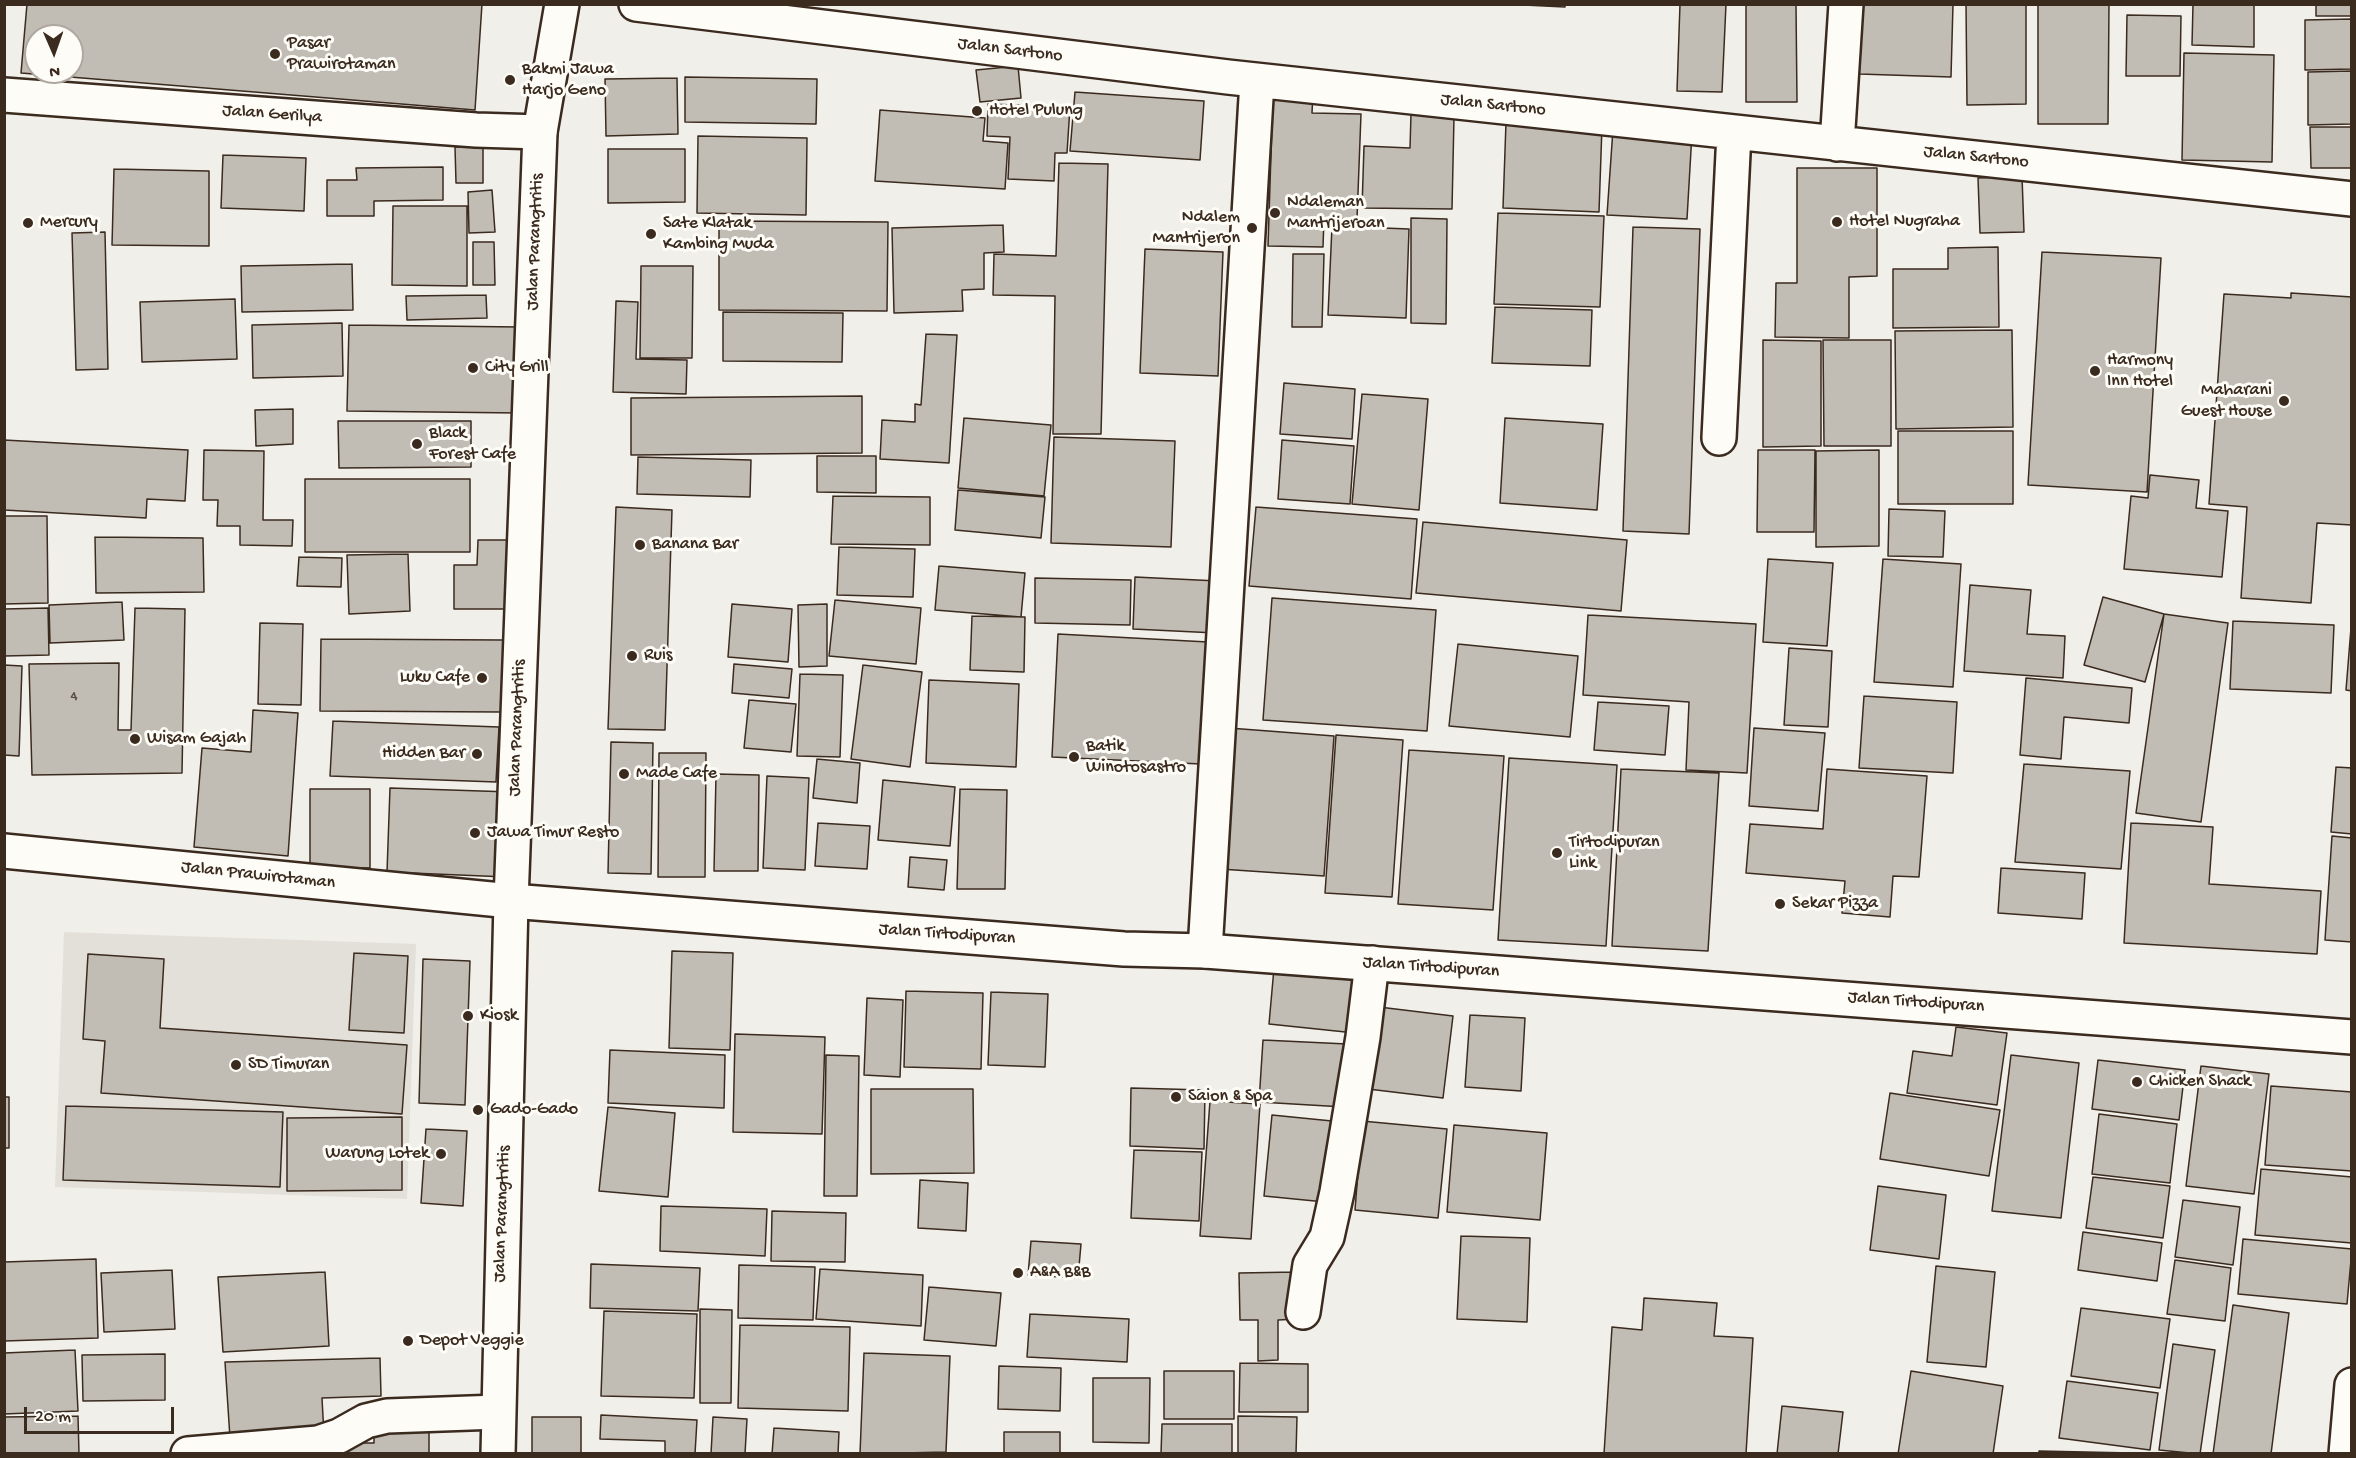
<!DOCTYPE html>
<html>
<head>
<meta charset="utf-8">
<style>
	body { margin:0 }
	#map { position:relative; width:2356px; height:1458px; overflow:hidden; background:#f1efea; font-family:"Gochi Hand",sans-serif }
	canvas { display:block }
	.frame { position:absolute; inset:0; border:6px solid #3b2a1e; pointer-events:none }
	.north { position:absolute; left:24px; top:24px; width:60px; height:60px; box-sizing:border-box; background:#fdfcf7; border:2px solid #afa8a0; border-radius:50%; rotate:178deg; font-size:16px; font-weight:700; line-height:24px; text-align:center; color:#3b2a1e }
	.north::after { content:''; display:block; margin:auto; width:21px; height:27px; background:#3b2a1e; clip-path:polygon(50% 0,100% 100%,50% 72%,0 100%) }
	.scale { position:absolute; left:24px; top:1407px; width:150px; height:27px; box-sizing:border-box; border:3px solid #3b2a1e; border-top:0; padding-left:8px; font-size:18px; line-height:21px; white-space:nowrap; color:#3b2a1e; -webkit-text-stroke:4px #fdfcf7; paint-order:stroke }
</style>
</head>
<body>
<div id="map">
<canvas width="2356" height="1458"></canvas>
<div class="frame"></div>
<div class="north">N</div>
<div class="scale">20 m</div>
</div>
<script>
const c = document.querySelector('canvas').getContext('2d');
c.lineJoin = 'round';
function fillPath(path, color) {
  c.fillStyle = color;
  c.fill(path, 'evenodd');
}
function poly(rows) {
  const path = new Path2D();
  for (const r of rows) {
    path.moveTo(r[0], r[1]);
    for (let i = 2; i < r.length; i += 2) path.lineTo(r[i], r[i + 1]);
  }
  return path;
}
function strokePath(path, color, width, dash) {
  c.strokeStyle = color;
  c.lineWidth = width;
  c.lineCap = dash ? 'butt' : 'round';
  c.setLineDash(dash || []);
  c.stroke(path);
}
function label(font, color, halo, rows, align = 'center') {
  c.font = font + ' "Gochi Hand",sans-serif';
  c.lineWidth = 6;
  c.setLineDash([]);
  c.textBaseline = 'middle';
  c.strokeStyle = halo;
  c.fillStyle = color;
  for (const [text, x, y, turn = 0] of rows) {
    c.save();
    c.translate(x, y);
    c.rotate((+turn || 0) * Math.PI / 180);
    c.textAlign = isNaN(turn) ? turn : align;
    if (halo) c.strokeText(text, 0, 0);
    c.fillText(text, 0, 0);
    c.restore();
  }
}
fillPath(poly([
	[64,932,416,944,407,1199,55,1187]
]), '#e3e0da');
const building = poly([
	[27,4,482,4,475,110,21,73,27,4],
	[36,36,72,36,72,72,36,72,36,36],
	[1503,4,1565,4,1565,7,1503,4],
	[1680,4,1726,4,1722,92,1677,91,1680,4],
	[1746,4,1796,4,1797,102,1746,102,1746,4],
	[1861,4,1953,4,1951,77,1859,74,1861,4],
	[1966,4,2026,4,2026,104,1967,105,1966,4],
	[2038,4,2109,5,2108,124,2038,124,2038,4],
	[2193,4,2254,4,2254,47,2192,45,2193,4],
	[2316,4,2352,4,2352,16,2316,16,2316,4],
	[2127,15,2181,16,2180,76,2126,76,2127,15],
	[2352,19,2352,69,2305,70,2305,20,2352,19],
	[2184,53,2274,55,2272,162,2182,160,2184,53],
	[1018,66,1021,98,980,102,976,70,1018,66],
	[2352,71,2352,124,2308,125,2308,72,2352,71],
	[685,77,817,79,816,124,685,122,685,77],
	[677,78,678,134,606,136,605,79,677,78],
	[1075,92,1204,101,1200,160,1070,151,1075,92],
	[1273,92,1313,93,1312,113,1361,114,1357,219,1324,218,1323,247,1268,246,1273,92],
	[988,104,1070,107,1067,153,1055,153,1054,181,1008,179,1010,137,987,136,988,104],
	[880,110,985,118,983,141,1008,143,1005,189,875,181,880,110],
	[1411,114,1454,117,1452,209,1362,208,1364,146,1410,148,1411,114],
	[1506,122,1602,126,1599,212,1503,208,1506,122],
	[2310,127,2352,127,2352,168,2311,168,2310,127],
	[1613,129,1692,133,1687,219,1607,215,1613,129],
	[698,136,807,138,806,215,697,213,698,136],
	[455,147,483,147,483,183,456,183,455,147],
	[608,149,685,149,685,202,608,203,608,149],
	[223,155,306,158,304,211,221,208,223,155],
	[1059,163,1108,164,1101,434,1053,434,1055,296,993,295,994,254,1056,256,1059,163],
	[443,167,443,200,374,201,374,216,327,216,327,180,357,180,356,168,443,167],
	[1797,168,1877,168,1877,276,1849,277,1849,338,1775,337,1776,283,1797,283,1797,168],
	[114,169,209,171,209,246,112,245,114,169],
	[2022,176,2024,232,1980,233,1978,178,2022,176],
	[492,190,495,232,469,233,468,192,492,190],
	[393,206,467,206,467,286,392,285,393,206],
	[1498,213,1604,216,1600,307,1494,304,1498,213],
	[1411,218,1447,219,1446,324,1411,323,1411,218],
	[719,221,888,222,887,311,719,310,719,221],
	[1003,225,1004,252,984,253,984,289,962,290,963,311,894,313,892,228,1003,225],
	[1332,226,1409,229,1406,318,1328,315,1332,226],
	[1633,227,1700,229,1689,534,1623,531,1633,227],
	[105,232,108,369,76,370,72,233,105,232],
	[473,242,494,242,495,285,473,285,473,242],
	[1998,247,1999,327,1893,328,1893,269,1948,269,1948,248,1998,247],
	[1145,249,1223,252,1218,376,1140,373,1145,249],
	[2042,252,2161,258,2147,492,2028,485,2042,252],
	[1293,254,1324,254,1322,327,1292,327,1293,254],
	[352,264,353,310,242,312,241,266,352,264],
	[641,266,693,266,692,358,640,358,641,266],
	[2291,293,2352,297,2352,525,2317,523,2311,603,2241,598,2247,507,2209,504,2224,294,2291,298,2291,293],
	[486,295,487,318,407,320,406,296,486,295],
	[235,299,237,359,142,362,140,302,235,299],
	[616,301,638,302,636,359,687,360,686,394,613,392,616,301],
	[1495,307,1592,310,1590,366,1492,363,1495,307],
	[723,312,843,313,842,362,723,361,723,312],
	[342,323,343,376,253,378,252,325,342,323],
	[349,325,520,327,519,413,347,411,349,325],
	[2012,330,2013,427,1896,429,1895,331,2012,330],
	[926,334,957,335,949,463,880,459,882,420,915,422,915,404,921,405,926,334],
	[1763,340,1821,341,1821,446,1763,447,1763,340],
	[1823,340,1891,340,1891,446,1824,446,1823,340],
	[1284,383,1355,389,1352,439,1280,434,1284,383],
	[1362,394,1428,399,1419,510,1352,504,1362,394],
	[862,396,862,453,631,455,631,398,862,396],
	[293,409,293,444,256,446,255,410,293,409],
	[964,418,1051,425,1044,496,958,488,964,418],
	[1505,418,1603,424,1597,510,1500,503,1505,418],
	[338,421,471,421,471,467,339,468,338,421],
	[1898,431,2013,431,2013,504,1898,504,1898,431],
	[1054,437,1175,441,1171,547,1051,543,1054,437],
	[4,440,188,450,185,501,147,499,146,518,4,510,4,440],
	[1282,440,1354,446,1350,504,1278,499,1282,440],
	[204,450,264,451,263,520,293,520,292,546,240,545,240,526,217,526,218,500,203,500,204,450],
	[1758,450,1815,450,1814,532,1757,532,1758,450],
	[1879,450,1879,546,1816,547,1816,451,1879,450],
	[817,456,876,456,876,493,817,492,817,456],
	[638,457,751,460,750,497,637,494,638,457],
	[2150,475,2199,480,2196,508,2228,511,2222,577,2124,569,2131,496,2148,498,2150,475],
	[305,479,470,479,470,552,305,552,305,479],
	[958,490,1045,497,1041,538,955,530,958,490],
	[833,496,930,497,930,545,831,544,833,496],
	[616,507,672,510,665,730,608,729,616,507],
	[1256,507,1417,519,1411,599,1249,586,1256,507],
	[1889,509,1945,511,1943,557,1888,556,1889,509],
	[4,516,47,516,48,603,4,604,4,516],
	[1423,522,1627,540,1621,611,1416,593,1423,522],
	[95,537,203,538,204,592,96,593,95,537],
	[478,540,515,540,515,609,454,609,454,565,477,565,478,540],
	[839,547,915,549,913,597,837,595,839,547],
	[408,554,410,611,349,614,347,555,408,554],
	[299,557,342,558,341,587,297,586,299,557],
	[1768,559,1833,563,1827,646,1763,642,1768,559],
	[1883,559,1961,564,1953,687,1874,682,1883,559],
	[939,566,1025,573,1021,617,935,610,939,566],
	[1135,577,1218,581,1216,633,1133,629,1135,577],
	[1035,578,1131,580,1130,625,1035,623,1035,578],
	[1970,585,2031,590,2027,634,2065,636,2063,678,1964,671,1970,585],
	[2103,597,2164,614,2145,682,2084,665,2103,597],
	[1272,598,1436,610,1427,731,1263,720,1272,598],
	[835,600,921,608,916,664,829,656,835,600],
	[122,602,124,640,50,643,49,605,122,602],
	[732,604,792,609,788,662,728,657,732,604],
	[827,604,827,666,799,667,798,605,827,604],
	[48,608,49,655,4,656,4,609,48,608],
	[135,608,185,609,182,773,32,775,29,664,119,663,118,730,131,730,135,608],
	[2164,614,2228,623,2201,822,2136,813,2164,614],
	[1588,615,1756,624,1747,773,1686,770,1689,702,1583,695,1588,615],
	[972,616,1025,617,1024,672,970,670,972,616],
	[2233,621,2334,625,2331,693,2230,689,2233,621],
	[260,623,303,624,301,705,258,704,260,623],
	[2351,628,2352,628,2352,691,2346,690,2351,628],
	[1058,634,1208,642,1201,764,1052,757,1058,634],
	[321,639,503,640,502,712,320,711,321,639],
	[1458,644,1578,656,1570,737,1449,726,1458,644],
	[1789,648,1832,651,1828,727,1784,725,1789,648],
	[734,664,792,669,789,698,732,693,734,664],
	[4,665,22,666,19,756,4,755,4,665],
	[863,665,922,672,910,767,851,759,863,665],
	[800,674,843,675,840,757,797,756,800,674],
	[2026,678,2132,688,2129,723,2064,717,2061,759,2020,755,2026,678],
	[929,680,1019,684,1016,767,926,763,929,680],
	[1864,696,1957,702,1953,773,1859,768,1864,696],
	[749,700,796,704,791,752,744,748,749,700],
	[1598,702,1669,706,1665,755,1594,750,1598,702],
	[253,710,298,713,288,856,194,847,202,748,251,752,253,710],
	[333,721,499,727,496,782,330,776,333,721],
	[1229,728,1334,736,1324,876,1220,869,1229,728],
	[1754,728,1825,733,1818,811,1749,806,1754,728],
	[1336,735,1403,740,1392,897,1325,893,1336,735],
	[611,742,653,743,651,874,608,873,611,742],
	[1409,750,1504,756,1493,910,1398,904,1409,750],
	[659,753,706,753,705,877,658,877,659,753],
	[1509,758,1617,765,1606,946,1498,940,1509,758],
	[817,759,860,763,857,803,813,798,817,759],
	[2024,764,2130,771,2121,869,2015,862,2024,764],
	[2336,767,2352,768,2352,834,2331,832,2336,767],
	[1621,769,1719,773,1708,951,1612,946,1621,769],
	[1827,769,1927,776,1919,877,1893,876,1890,917,1842,913,1845,881,1746,873,1750,824,1823,829,1827,769],
	[716,774,759,775,758,871,714,871,716,774],
	[767,776,809,778,805,870,763,868,767,776],
	[883,780,955,787,950,846,878,840,883,780],
	[390,788,511,792,507,877,387,872,390,788],
	[310,789,370,789,370,868,310,867,310,789],
	[960,789,1007,790,1005,889,957,889,960,789],
	[818,823,870,826,867,869,815,866,818,823],
	[2131,823,2213,827,2209,884,2321,891,2317,954,2124,943,2131,823],
	[2332,836,2352,838,2352,942,2325,940,2332,836],
	[910,857,947,860,944,890,908,887,910,857],
	[2001,868,2085,873,2082,919,1998,913,2001,868],
	[672,951,733,953,730,1050,669,1048,672,951],
	[354,953,408,956,404,1033,349,1030,354,953],
	[88,954,164,959,160,1028,407,1045,402,1114,101,1093,105,1041,83,1039,88,954],
	[423,959,470,961,465,1105,419,1103,423,959],
	[1274,968,1360,977,1355,1033,1269,1024,1274,968],
	[906,991,983,993,981,1069,904,1067,906,991],
	[991,992,1048,994,1045,1067,988,1065,991,992],
	[867,998,903,1000,900,1077,864,1075,867,998],
	[1379,1007,1453,1016,1443,1098,1368,1089,1379,1007],
	[1470,1015,1525,1018,1521,1091,1465,1087,1470,1015],
	[1956,1027,2007,1033,1997,1105,1907,1093,1913,1051,1952,1056,1956,1027],
	[735,1034,825,1037,822,1134,733,1132,735,1034],
	[1263,1040,1347,1044,1344,1107,1259,1102,1263,1040],
	[610,1050,725,1055,724,1108,608,1103,610,1050],
	[826,1055,859,1056,857,1196,824,1196,826,1055],
	[2011,1055,2079,1063,2061,1218,1992,1211,2011,1055],
	[2098,1060,2185,1070,2179,1120,2092,1109,2098,1060],
	[2201,1066,2269,1074,2254,1194,2186,1186,2201,1066],
	[2271,1086,2352,1092,2352,1171,2265,1165,2271,1086],
	[1131,1088,1205,1090,1204,1149,1130,1146,1131,1088],
	[871,1089,973,1089,974,1173,871,1174,871,1089],
	[1890,1093,2000,1110,1989,1176,1880,1159,1890,1093],
	[4,1097,9,1097,9,1148,4,1148,4,1097],
	[1210,1101,1260,1104,1251,1239,1200,1236,1210,1101],
	[66,1106,283,1112,280,1187,63,1180,66,1106],
	[608,1107,675,1113,668,1197,599,1191,608,1107],
	[2099,1114,2177,1124,2170,1183,2092,1174,2099,1114],
	[1272,1115,1332,1121,1325,1202,1264,1196,1272,1115],
	[402,1117,402,1190,287,1191,287,1118,402,1117],
	[1362,1121,1447,1129,1438,1218,1355,1210,1362,1121],
	[1454,1125,1547,1133,1540,1220,1447,1212,1454,1125],
	[426,1129,467,1131,463,1206,421,1203,426,1129],
	[1134,1150,1202,1152,1199,1221,1131,1218,1134,1150],
	[2261,1169,2352,1177,2352,1243,2255,1235,2261,1169],
	[2093,1177,2170,1186,2163,1238,2086,1228,2093,1177],
	[920,1180,968,1183,966,1231,918,1228,920,1180],
	[1878,1186,1946,1195,1939,1259,1870,1250,1878,1186],
	[2183,1200,2240,1207,2233,1265,2175,1257,2183,1200],
	[661,1206,767,1209,765,1256,660,1251,661,1206],
	[772,1211,846,1213,845,1262,771,1261,772,1211],
	[2083,1232,2162,1243,2157,1281,2078,1270,2083,1232],
	[1461,1236,1530,1238,1527,1322,1457,1319,1461,1236],
	[2243,1239,2352,1249,2347,1304,2238,1294,2243,1239],
	[1031,1241,1081,1244,1078,1278,1028,1275,1031,1241],
	[96,1259,98,1338,4,1341,4,1262,96,1259],
	[2175,1260,2231,1268,2225,1321,2167,1314,2175,1260],
	[591,1264,700,1268,698,1311,590,1308,591,1264],
	[739,1265,815,1267,813,1320,738,1318,739,1265],
	[1936,1266,1995,1272,1986,1367,1927,1362,1936,1266],
	[820,1269,923,1275,921,1326,816,1319,820,1269],
	[172,1270,175,1329,104,1332,101,1273,172,1270],
	[325,1272,329,1346,223,1352,218,1277,325,1272],
	[1296,1272,1297,1319,1278,1320,1278,1360,1258,1361,1258,1320,1240,1320,1239,1273,1296,1272],
	[929,1287,1001,1293,996,1346,924,1340,929,1287],
	[1644,1298,1717,1303,1714,1336,1753,1338,1746,1454,1604,1454,1612,1327,1642,1330,1644,1298],
	[2233,1305,2289,1313,2271,1454,2213,1454,2233,1305],
	[2081,1308,2170,1319,2160,1388,2071,1376,2081,1308],
	[700,1309,732,1310,731,1403,700,1403,700,1309],
	[604,1311,697,1314,694,1398,601,1396,604,1311],
	[1030,1314,1129,1319,1127,1362,1027,1357,1030,1314],
	[740,1325,850,1327,848,1411,738,1408,740,1325],
	[2173,1344,2215,1350,2200,1454,2159,1450,2173,1344],
	[75,1350,78,1411,4,1414,4,1353,75,1350],
	[864,1353,950,1356,946,1452,860,1454,864,1353],
	[165,1354,165,1400,83,1401,82,1355,165,1354],
	[380,1358,381,1396,322,1398,324,1435,230,1438,225,1362,380,1358],
	[1240,1363,1308,1364,1308,1412,1239,1412,1240,1363],
	[999,1366,1061,1368,1060,1411,998,1409,999,1366],
	[1164,1371,1234,1371,1234,1419,1164,1419,1164,1371],
	[1911,1371,2003,1386,1993,1454,1898,1454,1911,1371],
	[1093,1378,1150,1378,1149,1443,1093,1442,1093,1378],
	[2067,1381,2158,1393,2150,1450,2059,1438,2067,1381],
	[1782,1406,1843,1412,1838,1454,1777,1454,1782,1406],
	[601,1415,697,1420,695,1454,665,1454,665,1441,600,1439,601,1415],
	[78,1416,79,1454,4,1454,4,1417,78,1416],
	[1238,1416,1297,1417,1296,1454,1238,1454,1238,1416],
	[532,1417,581,1417,581,1454,532,1454,532,1417],
	[713,1417,747,1419,745,1454,711,1454,713,1417],
	[374,1423,429,1424,429,1454,326,1454,327,1443,374,1443,374,1423],
	[1162,1424,1232,1424,1232,1454,1161,1454,1162,1424],
	[774,1428,839,1432,838,1454,772,1454,774,1428],
	[1004,1432,1060,1432,1060,1454,1004,1454,1004,1432],
	[2039,1451,2132,1453,2132,1454,2039,1454,2039,1451]
]);
fillPath(building, '#c1bcb4');
strokePath(building, '#3b2a1e', 1.5);
const street = poly([
	[636,4,1228,77,2352,199],
	[4,95,476,130,540,132],
	[1837,144,1846,4],
	[1719,438,1734,133],
	[1205,951,1257,81],
	[1303,1312,1310,1265,1327,1237,1337,1192,1363,1037,1372,963],
	[188,1454,318,1443,339,1436,366,1421,387,1416,498,1412],
	[2346,1454,2352,1385]
]);
const secondary = poly([
	[4,851,511,901,1124,949,1205,951,2352,1037]
]);
const primary = poly([
	[498,1454,511,901,540,132,562,4]
]);
strokePath(street, '#3b2a1e', 38);
strokePath(secondary, '#3b2a1e', 38);
strokePath(primary, '#3b2a1e', 38);
strokePath(street, '#fdfcf7', 33);
strokePath(secondary, '#fdfcf7', 33);
strokePath(primary, '#fdfcf7', 33);
for (const [x, y, r, color] of [
	[275,54,6,"#3b2a1e"],
	[510,80,6,"#3b2a1e"],
	[977,111,6,"#3b2a1e"],
	[1275,213,6,"#3b2a1e"],
	[1837,222,6,"#3b2a1e"],
	[28,223,6,"#3b2a1e"],
	[1252,228,6,"#3b2a1e"],
	[651,234,6,"#3b2a1e"],
	[473,368,6,"#3b2a1e"],
	[2095,371,6,"#3b2a1e"],
	[2284,401,6,"#3b2a1e"],
	[417,444,6,"#3b2a1e"],
	[640,545,6,"#3b2a1e"],
	[632,656,6,"#3b2a1e"],
	[482,678,6,"#3b2a1e"],
	[135,739,6,"#3b2a1e"],
	[477,754,6,"#3b2a1e"],
	[1074,757,6,"#3b2a1e"],
	[624,774,6,"#3b2a1e"],
	[475,833,6,"#3b2a1e"],
	[1557,853,6,"#3b2a1e"],
	[1780,904,6,"#3b2a1e"],
	[468,1016,6,"#3b2a1e"],
	[236,1065,6,"#3b2a1e"],
	[2137,1082,6,"#3b2a1e"],
	[1176,1097,6,"#3b2a1e"],
	[478,1110,6,"#3b2a1e"],
	[441,1154,6,"#3b2a1e"],
	[1018,1273,6,"#3b2a1e"],
	[408,1341,6,"#3b2a1e"]
]) {
  const dot = new Path2D();
  dot.arc(x, y, r, 0, 2 * Math.PI);
  c.fillStyle = color;
  c.fill(dot);
  strokePath(dot, '#fdfcf7', 2);
}
label('15px', '#5c4e44', null, [
	["4",74,697]
]);
label('18px', '#3b2a1e', '#fdfcf7', [
	["Pasar",287,44],
	["Prawirotaman",287,65],
	["Bakmi Jawa",522,70],
	["Harjo Geno",522,91],
	["Hotel Pulung",989,111],
	["Ndaleman",1287,203],
	["Mantrijeroan",1287,224],
	["Ndalem",1240,218,"right"],
	["Mantrijeron",1240,239,"right"],
	["Hotel Nugraha",1849,222],
	["Mercury",40,223],
	["Sate Klatak",663,224],
	["Kambing Muda",663,245],
	["Harmony",2107,361],
	["Inn Hotel",2107,382],
	["City Grill",485,368],
	["Maharani",2272,391,"right"],
	["Guest House",2272,412,"right"],
	["Black",429,434],
	["Forest Cafe",429,455],
	["Banana Bar",652,545],
	["Ruis",644,656],
	["Luku Cafe",470,678,"right"],
	["Wisam Gajah",147,739],
	["Batik",1086,747],
	["Winotosastro",1086,768],
	["Hidden Bar",465,754,"right"],
	["Made Cafe",636,774],
	["Jawa Timur Resto",487,833],
	["Tirtodipuran",1569,843],
	["Link",1569,864],
	["Sekar Pizza",1792,904],
	["Kiosk",480,1016],
	["SD Timuran",248,1065],
	["Chicken Shack",2149,1082],
	["Saion & Spa",1188,1097],
	["Gado-Gado",490,1110],
	["Warung Lotek",429,1154,"right"],
	["A&A B&B",1030,1273],
	["Depot Veggie",420,1341]
], 'left');
label('18px', '#3b2a1e', '#fdfcf7', [
	["Jalan Sartono",1010,51,7],
	["Jalan Sartono",1493,106,6],
	["Jalan Gerilya",272,115,4],
	["Jalan Sartono",1976,158,6],
	["Jalan Parangtritis",536,242,-88],
	["Jalan Parangtritis",518,728,-88],
	["Jalan Prawirotaman",258,876,6],
	["Jalan Tirtodipuran",947,935,4],
	["Jalan Tirtodipuran",1431,968,4],
	["Jalan Tirtodipuran",1916,1003,4],
	["Jalan Parangtritis",503,1214,-88]
]);
</script>
</body>
</html>
